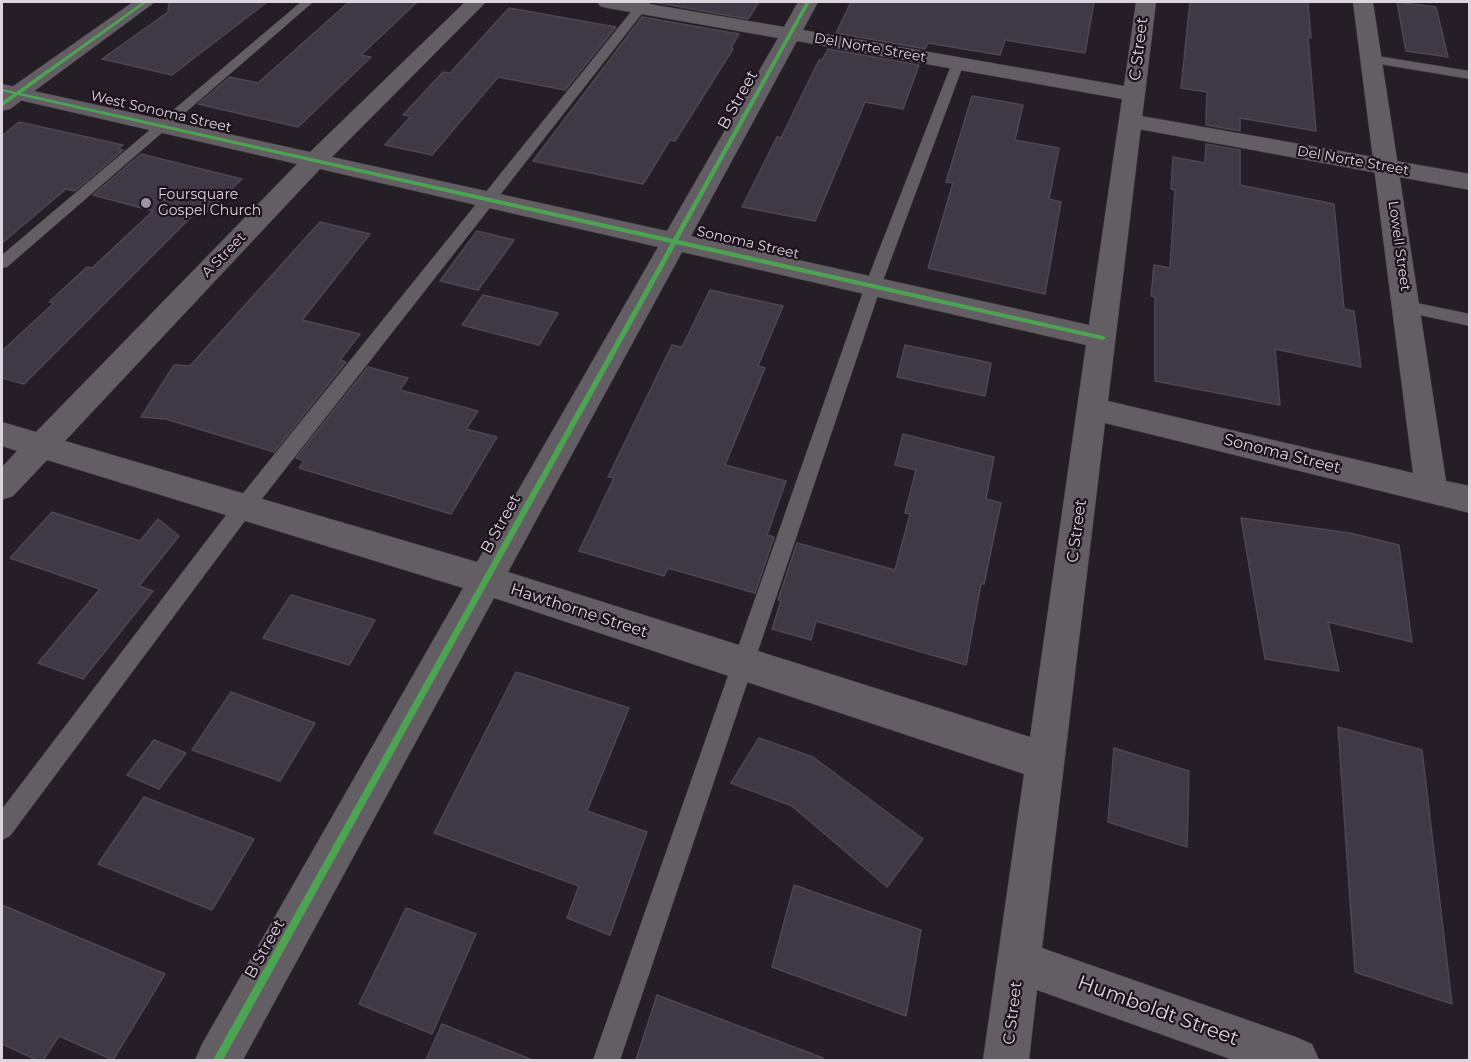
<!DOCTYPE html>
<html>
<head>
<meta charset="utf-8">
<style>
	body { margin:0 }
	#map { position:relative; width:1471px; height:1062px; overflow:hidden; background:#251e26; font-family:Montserrat,sans-serif }
	canvas { display:block }
	.frame { position:absolute; inset:0; border:3px solid #ddd5de; pointer-events:none }
</style>
</head>
<body>
<div id="map">
<canvas width="1471" height="1062"></canvas>
<div class="frame"></div>
</div>
<script>
const c = document.querySelector('canvas').getContext('2d');
c.lineJoin = 'round';
function fillPath(path, color) {
  c.fillStyle = color;
  c.fill(path, 'evenodd');
}
function poly(rows) {
  const path = new Path2D();
  for (const r of rows) {
    path.moveTo(r[0], r[1]);
    for (let i = 2; i < r.length; i += 2) path.lineTo(r[i], r[i + 1]);
  }
  return path;
}
function strokePath(path, color, width, dash) {
  c.strokeStyle = color;
  c.lineWidth = width;
  c.lineCap = dash ? 'butt' : 'round';
  c.setLineDash(dash || []);
  c.stroke(path);
}
function label(font, color, halo, rows, align = 'center') {
  c.font = font + ' Montserrat,sans-serif';
  c.lineWidth = 4.5;
  c.setLineDash([]);
  c.textBaseline = 'middle';
  c.strokeStyle = halo;
  c.fillStyle = color;
  for (const [text, x, y, turn = 0] of rows) {
    c.save();
    c.translate(x, y);
    c.rotate((+turn || 0) * Math.PI / 180);
    c.textAlign = isNaN(turn) ? turn : align;
    if (halo) c.strokeText(text, 0, 0);
    c.fillText(text, 0, 0);
    c.restore();
  }
}
const building = poly([
	[169,2,267,2,172,75,102,59,168,12,169,2],
	[349,2,417,2,361,55,371,57,298,127,198,104,230,77,258,83,349,2],
	[653,2,759,2,748,19,653,2],
	[851,2,1094,2,1085,53,1005,40,1000,55,928,43,925,49,836,33,851,2],
	[1190,2,1308,2,1311,38,1308,37,1316,131,1240,118,1240,131,1206,125,1207,92,1181,88,1190,2],
	[1397,2,1436,7,1448,57,1406,51,1397,2],
	[509,8,616,27,565,90,498,77,432,155,385,145,411,116,403,115,443,72,450,73,509,8],
	[642,17,739,34,731,48,733,49,675,141,670,140,643,184,533,161,642,17],
	[828,49,919,65,903,109,865,102,815,221,742,207,777,137,781,138,819,60,822,60,828,49],
	[972,96,1023,105,1015,140,1059,148,1049,199,1061,202,1045,294,928,268,953,183,946,182,972,96],
	[19,122,123,145,118,149,123,150,75,191,66,189,2,243,2,136,19,122],
	[1206,144,1240,150,1240,185,1334,204,1344,309,1354,311,1361,367,1275,349,1280,405,1155,381,1155,297,1151,296,1154,265,1170,268,1175,190,1171,189,1173,157,1205,163,1206,144],
	[141,154,242,179,206,213,197,211,24,384,2,378,2,351,54,303,49,302,87,267,92,268,153,211,93,195,141,154],
	[320,222,370,234,302,320,360,334,340,360,346,362,274,452,166,419,141,417,174,365,190,366,320,222],
	[477,231,514,240,478,290,440,281,477,231],
	[710,290,783,306,758,366,765,368,725,465,786,481,767,535,774,537,755,593,668,568,664,576,579,551,614,478,608,477,672,345,682,347,710,290],
	[483,295,558,313,539,345,462,325,483,295],
	[905,345,991,363,985,396,897,377,905,345],
	[368,367,408,378,400,390,478,411,466,429,497,437,451,514,299,468,304,461,296,458,368,367],
	[903,434,994,457,986,499,1001,503,984,584,981,584,966,665,816,621,811,640,772,629,781,601,778,600,797,543,895,570,910,514,905,513,916,470,895,465,903,434],
	[52,512,140,541,158,519,179,536,139,586,153,591,83,679,38,663,100,589,10,558,52,512],
	[1241,518,1350,533,1399,545,1412,642,1328,622,1339,671,1265,659,1241,518],
	[291,595,375,620,349,665,263,638,291,595],
	[516,672,629,708,587,811,647,832,610,935,567,918,579,886,434,833,516,672],
	[231,692,315,723,280,781,192,750,231,692],
	[1338,727,1422,750,1452,1004,1355,972,1338,727],
	[759,738,813,757,923,839,887,887,792,806,731,783,759,738],
	[154,740,186,753,159,789,127,775,154,740],
	[1114,748,1189,771,1187,847,1108,822,1114,748],
	[144,797,254,839,212,910,98,864,144,797],
	[794,885,921,930,906,1016,772,967,794,885],
	[2,905,165,974,113,1060,59,1036,43,1060,37,1060,2,1044,2,905],
	[406,908,476,934,432,1034,359,1004,406,908],
	[657,995,823,1058,822,1060,636,1060,657,995],
	[442,1024,530,1059,530,1060,426,1060,442,1024]
]);
fillPath(building, '#3e3944');
strokePath(building, '#4c4750', 1.5);
const service = poly([
	[301,2,313,2,7,267,2,268,2,255,301,2],
	[639,2,651,2,250,514,10,836,2,840,2,809,236,502,639,2],
	[1371,55,1470,71,1470,79,1367,62,1365,59,1371,55],
	[958,59,964,63,881,286,620,1060,593,1060,865,286,952,63,958,59],
	[1407,301,1470,314,1470,326,1401,311,1399,307,1401,303,1407,301]
]);
const minor = poly([
	[465,2,486,2,332,157,667,231,778,38,607,8,600,6,597,2,638,2,784,27,798,2,818,2,803,30,1124,86,1136,2,1156,2,1108,401,1413,473,1353,2,1373,2,1446,481,1470,486,1470,513,1105,423,1042,948,1296,1037,1312,1044,1319,1060,1233,1060,1037,990,1029,1060,983,1060,1024,774,494,598,243,1060,195,1060,202,1044,463,588,47,460,13,496,2,500,2,467,17,451,2,446,2,422,36,432,297,164,2,96,2,84,310,152,465,2],
	[797,41,1122,99,1089,325,691,236,797,41],
	[320,169,658,247,477,562,65,441,320,169],
	[682,252,1086,345,1030,737,508,572,682,252]
]);
const tertiary = poly([
	[133,2,155,2,10,109,2,111,2,94,133,2],
	[1130,114,1470,174,1470,190,1122,126,1119,121,1122,116,1130,114]
]);
strokePath(service, '#3f3a40', 1);
strokePath(minor, '#3f3a40', 1);
strokePath(tertiary, '#3f3a40', 1);
fillPath(service, '#635e64');
fillPath(minor, '#635e64');
fillPath(tertiary, '#635e64');
fillPath(poly([
	[143,2,147,2,21,93,673,239,806,2,810,2,678,240,1103,336,1106,338,1103,340,676,244,223,1060,213,1060,671,243,18,95,4,105,2,105,2,102,13,94,2,91,2,89,16,92,143,2]
]), '#4ca352');
for (const [x, y, r, color] of [
	[146,203,6,"#9d959e"]
]) {
  const dot = new Path2D();
  dot.arc(x, y, r, 0, 2 * Math.PI);
  c.fillStyle = color;
  c.fill(dot);
  strokePath(dot, '#1e121f', 2);
}
label('14px', '#ddd5de', '#1e121f', [
	["Del Norte Street",870,48,10],
	["West Sonoma Street",161,112,13],
	["Del Norte Street",1353,161,10],
	["Sonoma Street",748,243,13],
	["Lowell Street",1399,246,82],
	["A Street",224,255,-46]
]);
label('14px', '#ddd5de', '#1e121f', [
	["Foursquare",158,195],
	["Gospel Church",158,211]
], 'left');
label('16px', '#ddd5de', '#1e121f', [
	["C Street",1139,49,-83],
	["B Street",738,100,-61],
	["Sonoma Street",1282,454,14],
	["B Street",501,524,-61],
	["C Street",1077,531,-82],
	["Hawthorne Street",579,611,18],
	["B Street",265,949,-61],
	["C Street",1013,1013,-83]
]);
label('20px', '#ddd5de', '#1e121f', [
	["Humboldt Street",1158,1011,20]
]);
</script>
</body>
</html>
